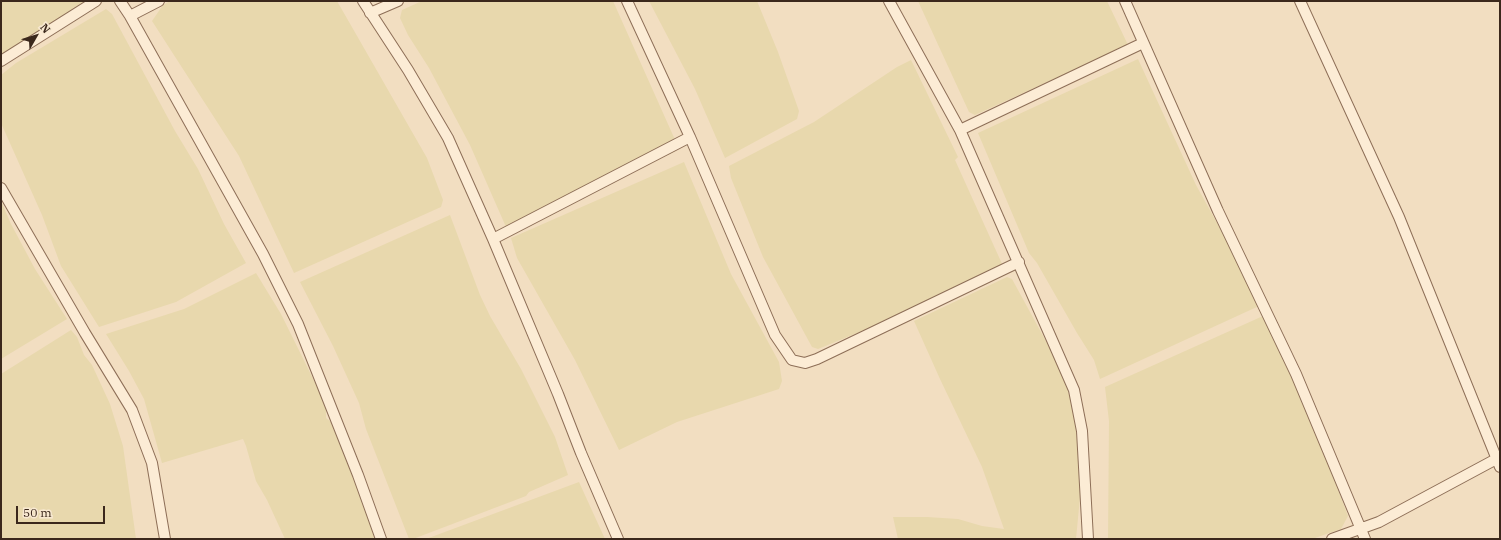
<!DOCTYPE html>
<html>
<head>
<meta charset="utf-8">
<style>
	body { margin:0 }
	#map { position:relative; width:1501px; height:540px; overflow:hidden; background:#f2dec1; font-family:"IBM Plex Serif",serif }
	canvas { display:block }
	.frame { position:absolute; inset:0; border:2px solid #3b281c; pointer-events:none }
	.north { position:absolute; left:16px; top:16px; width:40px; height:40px; -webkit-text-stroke:3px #f8e9d1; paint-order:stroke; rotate:51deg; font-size:11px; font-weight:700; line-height:16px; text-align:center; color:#3b281c }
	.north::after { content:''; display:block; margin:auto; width:14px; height:18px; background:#3b281c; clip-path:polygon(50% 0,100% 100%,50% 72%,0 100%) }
	.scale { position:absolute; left:16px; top:506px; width:89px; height:18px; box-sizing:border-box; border:2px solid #3b281c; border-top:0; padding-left:5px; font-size:12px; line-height:14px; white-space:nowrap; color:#3b281c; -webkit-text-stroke:3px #f8e9d1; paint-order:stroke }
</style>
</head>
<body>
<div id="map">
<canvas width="1501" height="540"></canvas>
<div class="frame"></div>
<div class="north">N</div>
<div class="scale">50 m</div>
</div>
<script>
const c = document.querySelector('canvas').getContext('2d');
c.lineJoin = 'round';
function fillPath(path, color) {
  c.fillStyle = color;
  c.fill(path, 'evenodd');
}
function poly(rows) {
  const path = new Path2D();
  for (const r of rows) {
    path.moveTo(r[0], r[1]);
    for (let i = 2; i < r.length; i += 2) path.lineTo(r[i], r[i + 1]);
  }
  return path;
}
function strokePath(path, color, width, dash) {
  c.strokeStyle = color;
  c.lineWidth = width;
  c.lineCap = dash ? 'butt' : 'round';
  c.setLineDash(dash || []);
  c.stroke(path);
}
fillPath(poly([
	[1,1,95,1,1,61],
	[170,1,337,1,427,158,443,200,441,207,294,273,239,156,152,21,163,5],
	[422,1,613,1,676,142,676,151,593,191,506,227,470,145,429,68,408,35,400,18,402,10],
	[649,1,757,1,778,52,799,111,797,119,725,158,695,89],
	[918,1,1107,1,1128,45,975,115,969,112],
	[106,9,112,14,175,131,198,169,224,224,246,263,176,302,99,327,61,266,42,215,1,123,1,75,16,63],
	[1138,59,1196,185,1256,293,1259,306,1100,379,1094,360,1077,333,1037,263,1029,253,978,133],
	[911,60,958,157,955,160,1003,266,909,312,818,349,812,347,763,257,731,178,729,166,814,122,897,67],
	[684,162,731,274,779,362,782,381,779,389,677,422,619,450,575,360,517,258,511,238],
	[1,201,11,224,35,269,67,319,1,359],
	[450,215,480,295,490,316,521,369,555,437,568,475,529,492,526,496,413,539,409,539,366,429,359,403,333,346,300,282],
	[256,273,281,314,326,405,326,418,331,422,378,539,285,539,267,500,256,481,246,446,243,439,162,463,144,399,129,371,106,334,184,309],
	[1007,277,1012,279,1054,356,1066,383,1075,417,1081,487,1076,539,898,539,893,517,927,517,958,519,982,526,1004,529,982,467,940,379,914,321],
	[1263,316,1310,416,1348,516,1341,529,1312,539,1108,539,1109,421,1105,387],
	[71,330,77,337,84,355,92,365,110,404,123,446,136,539,1,539,1,374],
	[579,482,605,539,426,539]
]), '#e8d8ad');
const street = poly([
	[120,1,130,16,263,254,298,324,358,475,381,539],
	[363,1,408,70,448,138,493,239,558,394,581,453,618,539],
	[627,1,690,137,775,335,792,360,805,363,817,359,1019,262],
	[889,1,960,130,1074,390,1082,431,1088,539],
	[1125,1,1218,211,1296,374,1365,539],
	[1300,1,1399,217,1500,467],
	[370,13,398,1],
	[130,16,159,1],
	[1,61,96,1],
	[960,130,1143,43],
	[1,188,85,333,132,410,152,463,165,539],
	[493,239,690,137],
	[1332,539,1379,522,1500,457]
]);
strokePath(street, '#8d6e57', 12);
strokePath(street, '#fcecd5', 10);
</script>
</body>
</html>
